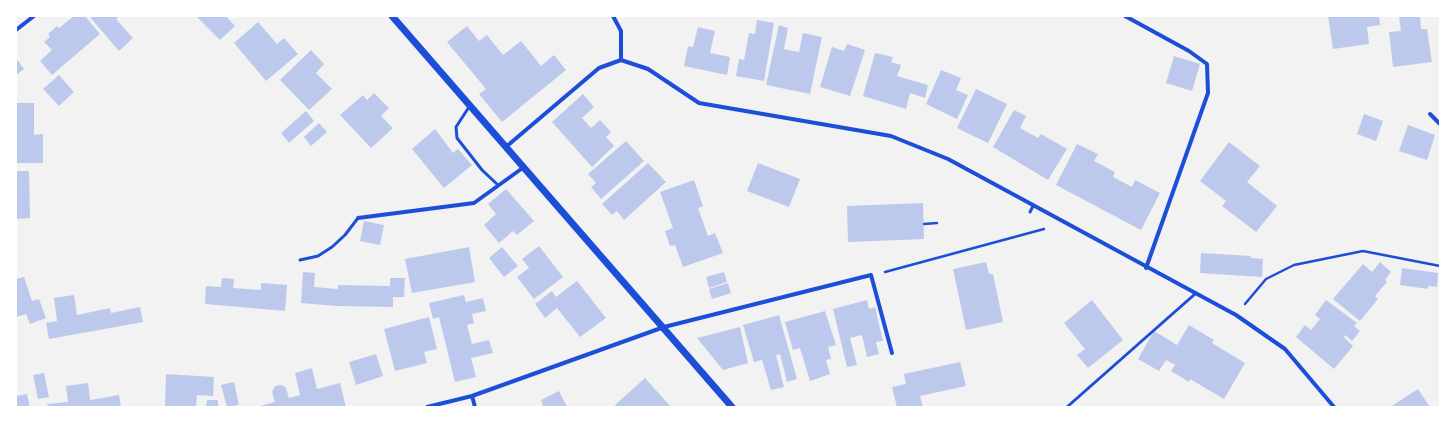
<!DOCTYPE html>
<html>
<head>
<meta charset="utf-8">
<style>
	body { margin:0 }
	#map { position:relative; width:1456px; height:423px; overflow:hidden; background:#f2f2f2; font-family:Ubuntu,sans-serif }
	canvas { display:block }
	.frame { position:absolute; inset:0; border:17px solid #fff; pointer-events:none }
</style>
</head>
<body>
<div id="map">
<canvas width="1456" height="423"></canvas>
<div class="frame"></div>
</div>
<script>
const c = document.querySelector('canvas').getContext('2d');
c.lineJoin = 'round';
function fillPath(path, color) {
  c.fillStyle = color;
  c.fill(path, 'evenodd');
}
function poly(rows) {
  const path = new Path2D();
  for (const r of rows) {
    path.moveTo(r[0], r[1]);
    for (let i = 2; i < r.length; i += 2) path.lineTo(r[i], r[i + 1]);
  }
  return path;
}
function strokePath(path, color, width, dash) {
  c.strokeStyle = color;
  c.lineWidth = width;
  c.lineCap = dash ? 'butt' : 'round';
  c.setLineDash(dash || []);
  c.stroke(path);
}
fillPath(poly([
	[74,16,85,16,100,34,52,75,40,61,52,50,44,42,50,37,48,34,57,26,59,28],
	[89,16,120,16,116,19,133,38,119,51],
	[196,16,226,16,235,26,220,40],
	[1328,16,1379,16,1380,25,1367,27,1369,44,1333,49],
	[1399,16,1420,16,1421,29,1427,29,1432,62,1393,67,1389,32,1401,31],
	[757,20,774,23,764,81,736,76,739,59,744,60,749,33,755,34],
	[258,22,277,44,284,38,298,54,266,81,234,43],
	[779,25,788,28,784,49,799,52,803,33,822,37,810,94,766,85],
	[467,26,479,41,487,35,503,55,521,41,541,66,554,55,566,70,502,122,479,94,486,89,447,42],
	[698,27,715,31,710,53,730,57,727,75,684,66,688,46,693,47],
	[847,44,865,50,850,96,820,87,832,47,844,51],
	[311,50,324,64,316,73,332,89,309,110,280,80],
	[875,53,893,57,891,62,901,65,897,76,928,85,925,98,910,93,906,109,863,96],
	[1174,56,1200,64,1192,91,1166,83],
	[16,58,24,69,16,75],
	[941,70,961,78,956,90,968,95,957,119,926,104],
	[59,75,74,92,59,106,43,89],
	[976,89,1007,104,988,143,957,128],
	[374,93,389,108,381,116,393,128,371,148,340,115,363,95,367,100],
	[583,94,594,107,582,118,591,128,600,120,611,132,606,137,614,146,592,167,552,122],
	[16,103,34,103,34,135,43,134,43,163,16,163],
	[1014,110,1026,116,1020,128,1038,138,1041,134,1067,149,1048,180,993,147],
	[306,111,314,121,289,143,281,133],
	[1364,114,1383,121,1376,141,1357,134],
	[319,123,327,132,311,146,304,137],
	[1408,125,1435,135,1427,160,1399,151],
	[435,129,453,153,458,149,472,165,444,188,412,149],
	[626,141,644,161,601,199,591,187,596,183,588,174],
	[1229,142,1260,166,1247,182,1277,206,1256,232,1222,206,1226,201,1200,181],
	[1077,144,1098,154,1094,161,1115,172,1113,177,1132,187,1135,180,1160,193,1141,230,1056,185],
	[648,163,666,182,624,220,617,211,612,215,602,204],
	[758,163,800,179,789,207,747,191],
	[16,171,29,171,30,218,16,219],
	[694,180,703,206,698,208,708,236,715,233,723,253,683,267,675,245,670,246,665,231,673,228,660,192],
	[506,189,534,221,517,235,513,231,499,243,484,225,496,214,488,204],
	[923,203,924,239,848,242,847,206],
	[364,221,384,225,380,245,360,241],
	[539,246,563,277,534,299,517,277,529,268,522,259],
	[469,247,475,282,412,293,405,259],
	[502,247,518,266,504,277,489,258],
	[1201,253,1251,256,1251,258,1263,259,1262,277,1200,273],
	[986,262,989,274,993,274,1003,322,966,330,953,269],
	[1380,262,1391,272,1385,280,1387,282,1375,296,1378,299,1360,321,1333,299,1363,264,1372,272],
	[1402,268,1438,273,1437,287,1428,286,1428,289,1400,285],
	[303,272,315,273,314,287,338,289,338,285,390,286,390,278,405,278,404,297,393,297,393,307,337,306,301,303],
	[724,272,727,282,709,288,706,277],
	[24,277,32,301,39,299,46,318,30,324,26,314,16,317,16,279],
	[222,278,234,279,233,288,261,290,261,283,287,285,285,311,205,304,206,286,221,287],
	[577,281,606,318,580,337,557,308,545,318,535,304,552,291,556,297],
	[728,283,731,293,712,299,709,289],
	[74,295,77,315,110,308,111,313,140,307,143,322,49,339,46,323,57,321,54,298],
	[464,295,466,302,483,298,486,311,472,314,474,323,467,325,472,344,489,340,493,353,471,358,476,377,455,382,439,317,433,319,429,303],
	[867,300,869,309,875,307,883,341,876,342,879,354,867,357,862,335,850,338,857,365,847,367,833,309],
	[1092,300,1123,340,1088,368,1077,355,1085,349,1064,323],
	[1326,300,1357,323,1354,326,1360,331,1352,341,1345,335,1344,337,1353,346,1334,369,1296,337,1305,325,1311,330,1320,319,1315,315],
	[825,311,836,345,828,347,831,359,826,360,830,374,810,381,800,348,793,350,785,322],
	[779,315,797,379,787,382,780,354,776,355,784,387,771,390,762,360,754,362,743,325],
	[429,317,437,349,424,352,427,363,395,371,384,329],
	[1189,325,1214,340,1212,343,1245,363,1224,399,1190,379,1189,382,1171,371,1175,365,1166,360,1159,371,1138,359,1154,331,1177,345],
	[740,327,748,363,723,370,697,338],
	[376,354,383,376,356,385,349,362],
	[960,362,966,386,920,396,923,407,897,407,892,387,906,384,904,374],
	[312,368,317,389,340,383,346,407,256,407,275,402,272,392,275,386,282,385,286,388,289,398,300,395,295,373],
	[44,373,49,397,38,399,33,375],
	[166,374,214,377,213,396,197,395,196,407,165,407],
	[645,378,671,407,616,407,615,405],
	[234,382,239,405,227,407,221,385],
	[88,383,90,400,119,395,121,407,48,407,47,404,68,402,66,386],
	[1418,389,1430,407,1390,407],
	[559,391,567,407,540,407,543,405,541,400],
	[27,394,30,407,16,407,16,396],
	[207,400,218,400,218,407,206,407]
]), '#bdc9ec');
strokePath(poly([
	[924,224,937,223],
	[885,272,1044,229],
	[1245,304,1266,279,1294,265,1363,251,1440,266]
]), '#1d4ed8', 2.5);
strokePath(poly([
	[469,107,456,127,457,138,482,170,498,185],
	[1030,212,1033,206],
	[300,260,318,256,332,247,345,235,358,218],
	[1067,407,1195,294]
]), '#1d4ed8', 3);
strokePath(poly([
	[613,16,621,31,621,60],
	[1125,16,1189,51,1207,64,1208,93,1146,268],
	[16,30,34,16],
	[1430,114,1440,124],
	[507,146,599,68,621,60,648,69,699,103,891,136,948,159,1236,315,1285,349,1334,407],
	[358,218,474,203,524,167],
	[472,396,475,407],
	[427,407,472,396,664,327,871,275,892,353]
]), '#1d4ed8', 4);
strokePath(poly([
	[392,16,732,407]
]), '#1d4ed8', 7);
</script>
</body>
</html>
